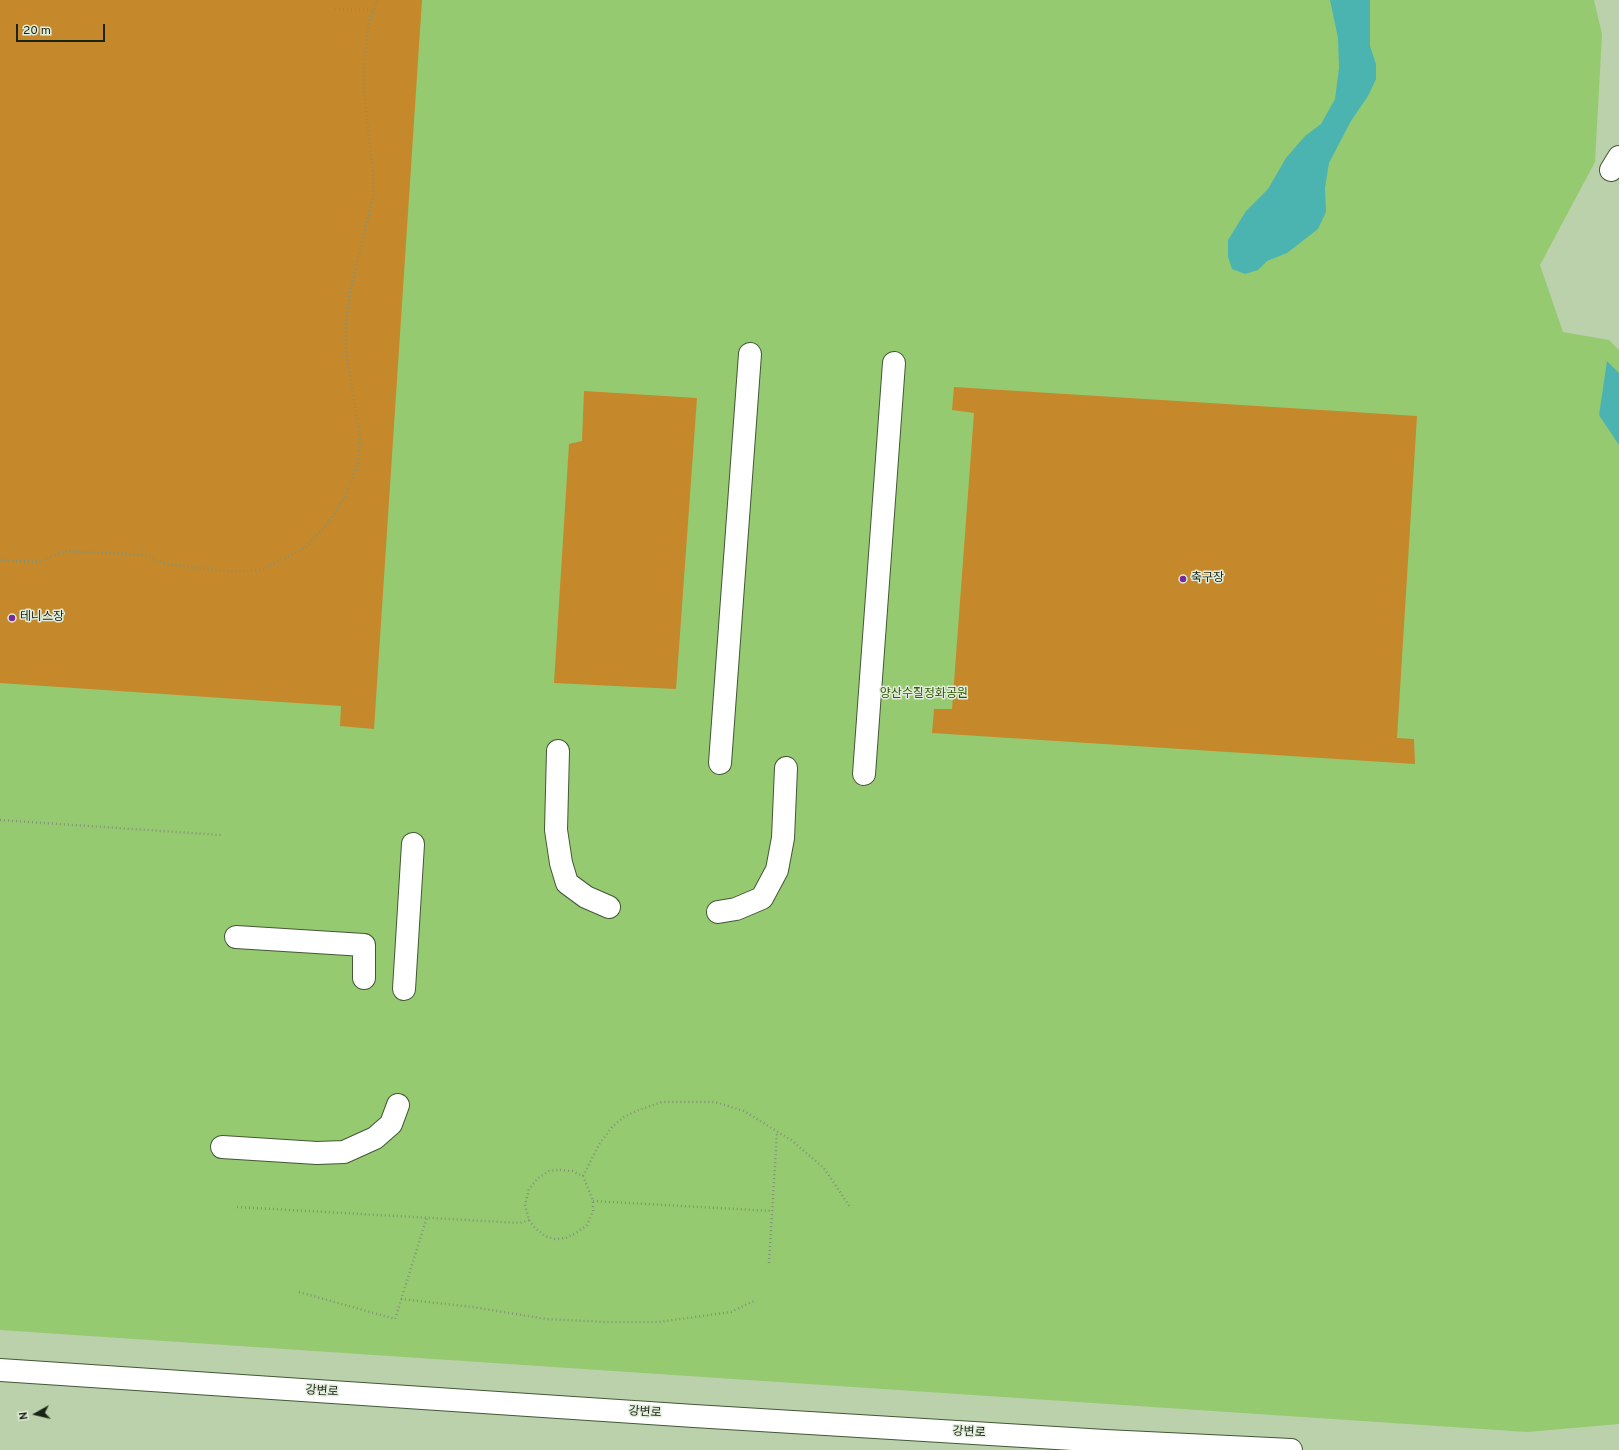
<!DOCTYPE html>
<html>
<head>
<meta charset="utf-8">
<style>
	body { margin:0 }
	#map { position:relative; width:1619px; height:1450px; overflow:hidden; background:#bad1ab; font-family:Overpass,sans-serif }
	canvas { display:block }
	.north { position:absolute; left:16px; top:1394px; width:40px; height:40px; -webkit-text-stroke:3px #e1edda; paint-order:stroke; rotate:262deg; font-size:11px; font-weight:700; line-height:16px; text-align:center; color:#1b2315 }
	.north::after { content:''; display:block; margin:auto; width:14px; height:18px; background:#1b2315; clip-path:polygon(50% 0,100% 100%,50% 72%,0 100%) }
	.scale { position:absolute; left:16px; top:24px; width:89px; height:18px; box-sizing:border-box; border:2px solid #1b2315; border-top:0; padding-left:5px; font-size:12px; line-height:14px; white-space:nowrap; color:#1b2315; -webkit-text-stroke:3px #e1edda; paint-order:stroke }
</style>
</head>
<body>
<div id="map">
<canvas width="1619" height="1450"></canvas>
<div class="north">N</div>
<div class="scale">20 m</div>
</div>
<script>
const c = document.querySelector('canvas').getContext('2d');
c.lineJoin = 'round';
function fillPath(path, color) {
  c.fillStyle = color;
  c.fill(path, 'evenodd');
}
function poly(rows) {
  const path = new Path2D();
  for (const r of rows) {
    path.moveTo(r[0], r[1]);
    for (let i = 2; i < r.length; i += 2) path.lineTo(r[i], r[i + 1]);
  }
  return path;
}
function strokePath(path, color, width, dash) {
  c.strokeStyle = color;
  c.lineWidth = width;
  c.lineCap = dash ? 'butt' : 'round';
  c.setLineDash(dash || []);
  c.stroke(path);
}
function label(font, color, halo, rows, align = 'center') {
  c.font = font + ' Overpass,"Noto Sans KR",sans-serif';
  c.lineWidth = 3;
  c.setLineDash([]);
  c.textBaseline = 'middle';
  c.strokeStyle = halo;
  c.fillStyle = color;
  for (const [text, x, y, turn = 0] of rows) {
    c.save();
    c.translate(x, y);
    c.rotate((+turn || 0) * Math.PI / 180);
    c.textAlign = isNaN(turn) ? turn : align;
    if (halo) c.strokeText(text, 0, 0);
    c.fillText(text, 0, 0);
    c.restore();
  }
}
fillPath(poly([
	[0,0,1594,0,1602,34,1595,162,1540,265,1563,332,1609,340,1619,350,1619,1424,1527,1432,0,1330]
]), '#96ca70');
fillPath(poly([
	[1330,0,1370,0,1370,46,1376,64,1376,79,1368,96,1351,121,1329,163,1325,188,1326,212,1318,229,1287,253,1267,261,1258,270,1245,274,1232,269,1228,257,1228,240,1246,211,1268,189,1286,158,1305,136,1321,124,1335,99,1339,68,1338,38],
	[1607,361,1619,373,1619,445,1599,415]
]), '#4bb4b1');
fillPath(poly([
	[0,0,422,0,374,729,340,726,341,706,0,683],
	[954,387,1417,416,1397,738,1414,739,1415,764,932,733,934,709,952,709,974,413,952,410],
	[584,391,697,398,676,689,554,683,569,444,582,441]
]), '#c5882b');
const minor = poly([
	[1611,170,1619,157],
	[558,751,556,830,561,863,567,883,586,897,609,907],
	[720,763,750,354],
	[864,774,894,363],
	[718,912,736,909,762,898,777,870,783,838,786,768],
	[236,937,364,945,364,978],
	[404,989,413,844],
	[222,1147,317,1153,344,1152,375,1138,391,1124,398,1105],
	[0,1370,694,1416,1105,1441,1291,1450]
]);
strokePath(minor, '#435736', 24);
strokePath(poly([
	[335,9,374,10],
	[0,560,38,562,65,551,147,555,166,564,234,572,264,569,306,547,329,522,345,497,358,463,360,437,346,351,346,326,350,291,373,198,373,172,364,94,364,64,369,22,378,0],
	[0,820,221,835],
	[560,1170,572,1171,583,1176,593,1201,593,1211,587,1225,576,1233,566,1238,555,1239,545,1236,535,1228,529,1220,525,1205,529,1189,538,1178,549,1171,560,1170],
	[583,1176,600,1143,612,1127,624,1117,636,1111,662,1102,715,1102,744,1111,791,1140,824,1168,850,1207],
	[593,1201,772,1211],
	[237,1207,520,1223,529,1220],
	[769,1263,777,1132],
	[299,1292,395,1319,427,1217],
	[401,1299,473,1307,546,1319,605,1322,659,1322,731,1312,756,1300]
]), '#829477', 2.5, [1, 3]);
strokePath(minor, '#fff', 22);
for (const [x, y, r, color] of [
	[1183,579,4,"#782a9b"],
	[12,618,4,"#782a9b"]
]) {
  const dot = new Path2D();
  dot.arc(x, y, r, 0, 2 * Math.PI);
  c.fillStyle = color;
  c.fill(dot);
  strokePath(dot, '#e1edda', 1.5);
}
label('12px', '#1b2315', '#e1edda', [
	["축구장",1191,579],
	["테니스장",20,618]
], 'left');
label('12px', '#305603', '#e1edda', [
	["양산수질정화공원",924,695]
]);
label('12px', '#1b2315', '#e1edda', [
	["강변로",322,1392,4],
	["강변로",645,1413,4],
	["강변로",969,1433,3]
]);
</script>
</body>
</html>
